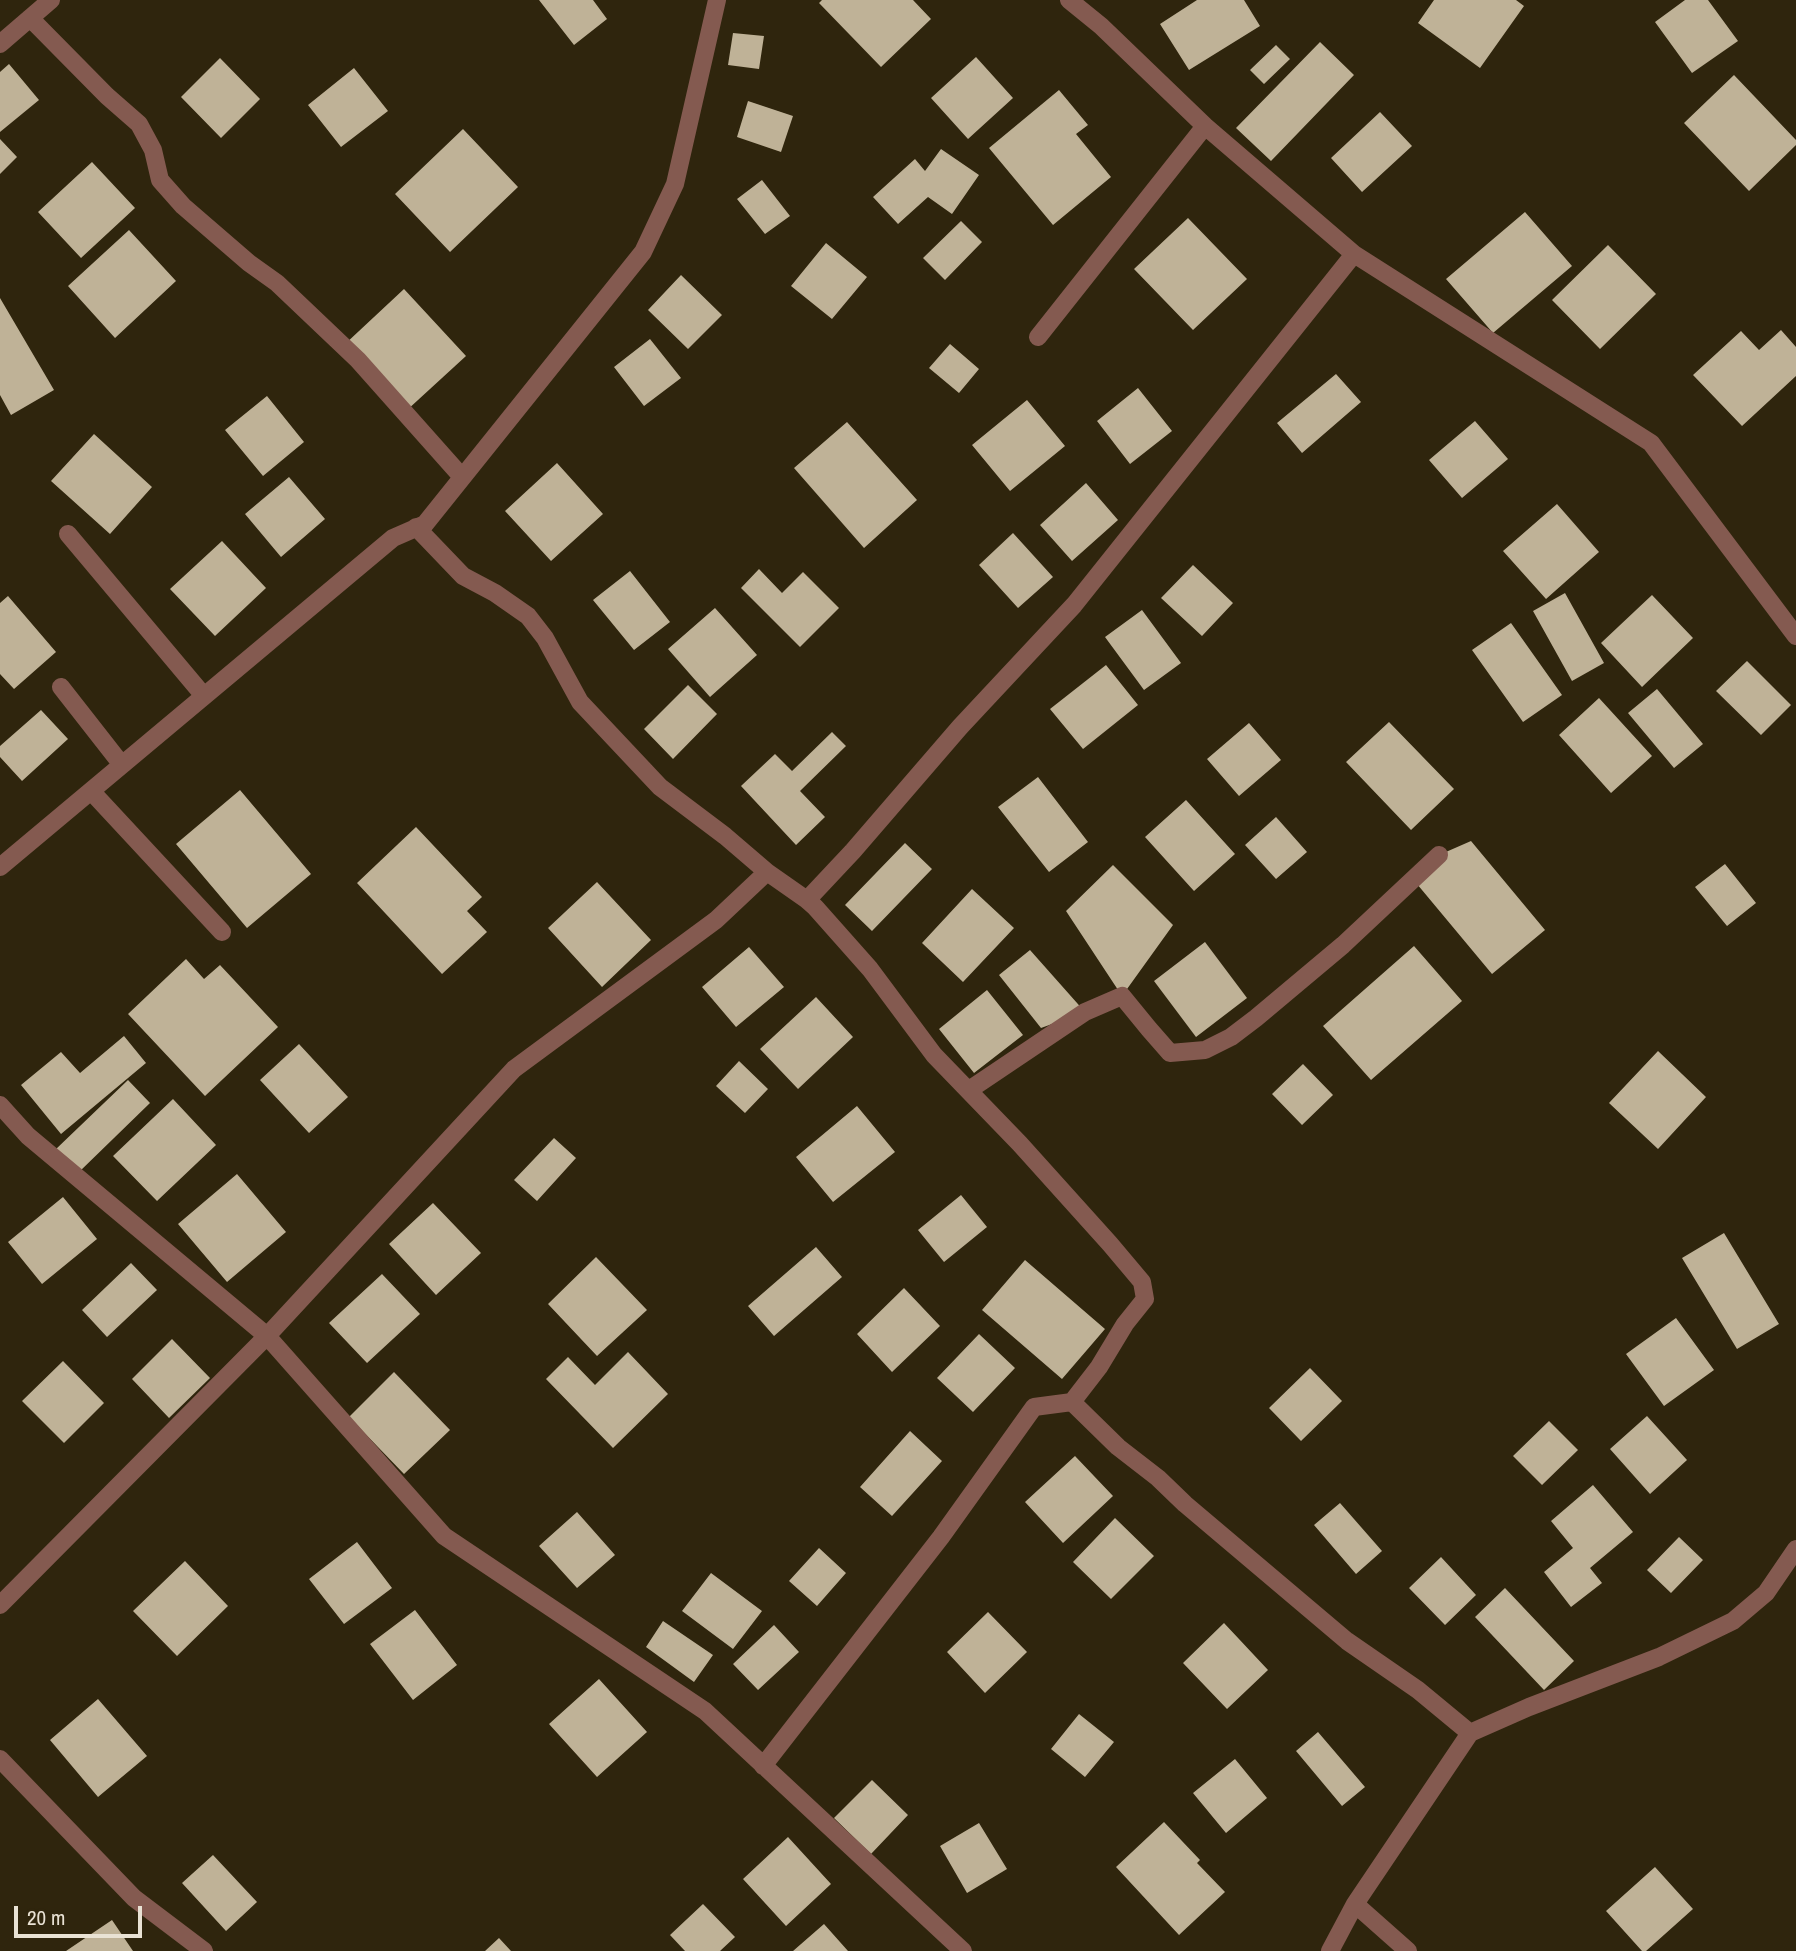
<!DOCTYPE html>
<html>
<head>
<meta charset="utf-8">
<style>
	body { margin:0 }
	#map { position:relative; width:1796px; height:1951px; overflow:hidden; background:#2f250d; font-family:"Archivo Narrow",sans-serif }
	canvas { display:block }
	.scale { position:absolute; left:14px; top:1906px; width:128px; height:32px; box-sizing:border-box; border:4px solid #e9e2d4; border-top:0; padding-left:9px; font-size:21px; line-height:24px; white-space:nowrap; color:#e9e2d4; -webkit-text-stroke:5px #2f250d; paint-order:stroke }
</style>
</head>
<body>
<div id="map">
<canvas width="1796" height="1951"></canvas>
<div class="scale">20 m</div>
</div>
<script>
const c = document.querySelector('canvas').getContext('2d');
c.lineJoin = 'round';
function fillPath(path, color) {
  c.fillStyle = color;
  c.fill(path, 'evenodd');
}
function poly(rows) {
  const path = new Path2D();
  for (const r of rows) {
    path.moveTo(r[0], r[1]);
    for (let i = 2; i < r.length; i += 2) path.lineTo(r[i], r[i + 1]);
  }
  return path;
}
function strokePath(path, color, width, dash) {
  c.strokeStyle = color;
  c.lineWidth = width;
  c.lineCap = dash ? 'butt' : 'round';
  c.setLineDash(dash || []);
  c.stroke(path);
}
fillPath(poly([
	[539,0,593,0,607,19,574,45],
	[822,0,913,0,931,19,881,67,819,3],
	[1197,0,1244,0,1260,26,1189,70,1160,24],
	[1434,0,1516,0,1524,6,1480,68,1418,23],
	[1685,0,1708,0,1738,41,1692,73,1655,22],
	[733,33,764,36,759,69,728,65],
	[1320,42,1354,75,1271,161,1236,128],
	[1276,45,1290,59,1264,84,1250,70],
	[976,57,1013,98,968,139,931,98],
	[220,58,260,99,221,138,181,97],
	[9,64,39,100,0,132,0,72],
	[354,68,388,111,341,147,308,105],
	[1734,75,1796,140,1796,145,1749,191,1684,123],
	[1059,90,1088,125,1076,134,1111,177,1053,225,989,148],
	[748,101,793,116,781,152,737,137],
	[1380,112,1412,146,1362,192,1331,158],
	[463,129,518,187,450,252,395,194],
	[0,139,17,157,0,174],
	[941,149,979,175,952,214,928,197,898,224,873,197,915,159,925,171],
	[92,162,135,208,81,258,38,212],
	[762,180,790,216,765,234,737,199],
	[1525,212,1572,266,1493,333,1446,279],
	[1188,218,1247,279,1193,330,1134,269],
	[961,221,982,242,945,280,923,258],
	[129,230,176,281,115,338,68,286],
	[826,243,867,277,832,319,791,286],
	[1608,245,1656,294,1600,349,1552,300],
	[681,275,722,315,688,349,648,310],
	[404,289,466,356,406,411,344,345],
	[0,298,54,390,11,415,0,395],
	[1781,330,1796,347,1796,376,1742,426,1693,375,1741,331,1759,350],
	[650,339,681,378,644,406,614,367],
	[950,344,979,369,959,393,929,368],
	[1336,374,1361,402,1302,453,1277,423],
	[1138,388,1172,431,1130,464,1097,421],
	[267,396,304,442,263,476,225,430],
	[1027,400,1065,446,1010,491,972,445],
	[1475,421,1508,459,1462,498,1429,460],
	[847,422,917,500,864,548,794,468],
	[94,434,152,487,110,534,51,481],
	[557,463,603,514,551,561,505,511],
	[289,477,325,519,281,557,245,514],
	[1086,483,1118,520,1072,561,1040,525],
	[1557,504,1599,552,1546,599,1503,551],
	[1013,533,1053,577,1018,608,979,565],
	[222,541,266,588,215,636,170,589],
	[1193,565,1233,603,1202,636,1161,598],
	[759,569,782,593,803,572,839,608,800,647,741,588],
	[630,571,670,622,634,650,593,600],
	[1565,593,1604,663,1572,681,1533,611],
	[1652,595,1693,638,1642,687,1601,643],
	[8,596,56,652,14,689,0,674,0,603],
	[715,608,757,655,710,697,668,649],
	[1142,610,1181,663,1144,690,1105,637],
	[1511,623,1562,695,1523,722,1472,650],
	[1747,661,1791,705,1761,735,1716,691],
	[1106,665,1138,705,1083,749,1050,709],
	[688,685,717,714,673,759,644,729],
	[1657,689,1703,744,1674,768,1628,713],
	[1599,698,1652,756,1611,793,1559,735],
	[41,710,68,739,22,781,0,757,0,746],
	[1389,722,1454,789,1411,830,1346,762],
	[1249,723,1281,760,1239,796,1207,759],
	[832,732,846,746,800,791,825,817,796,845,741,786,775,754,792,771],
	[1038,777,1088,842,1049,872,998,807],
	[240,790,311,874,247,928,176,844],
	[1186,800,1235,854,1194,891,1145,837],
	[1276,817,1307,852,1276,879,1245,845],
	[416,827,482,897,467,911,487,932,442,974,357,883],
	[1471,841,1545,930,1492,974,1417,884,1439,855],
	[905,843,932,869,872,931,845,905],
	[1725,864,1756,903,1727,926,1695,887],
	[1113,865,1173,925,1122,996,1066,911],
	[597,882,651,940,602,987,548,928],
	[972,889,1014,928,963,982,922,943],
	[1205,942,1247,998,1196,1037,1154,981],
	[1414,946,1462,1001,1371,1080,1323,1026],
	[749,947,784,987,736,1027,702,987],
	[1030,950,1085,1012,1041,1028,999,975],
	[186,959,204,979,220,965,278,1027,205,1096,128,1014],
	[987,990,1023,1035,974,1073,939,1029],
	[816,997,853,1037,798,1089,760,1049],
	[124,1036,146,1063,61,1134,21,1085,61,1052,80,1073],
	[299,1044,348,1097,309,1133,260,1080],
	[1658,1051,1706,1097,1658,1149,1609,1103],
	[739,1061,768,1089,745,1113,716,1086],
	[1303,1064,1333,1095,1302,1125,1272,1094],
	[128,1080,150,1103,78,1173,55,1150],
	[173,1099,216,1145,157,1201,113,1156],
	[857,1106,895,1152,833,1202,796,1157],
	[554,1138,576,1158,537,1201,514,1180],
	[237,1174,286,1232,227,1282,178,1224],
	[961,1195,987,1227,944,1262,918,1230],
	[63,1197,97,1239,42,1284,8,1242],
	[433,1203,481,1253,436,1295,389,1244],
	[1724,1233,1779,1324,1737,1349,1682,1258],
	[816,1247,842,1277,774,1336,748,1306],
	[596,1257,647,1310,597,1356,548,1304],
	[1025,1260,1105,1329,1062,1379,982,1310],
	[131,1263,157,1290,107,1337,82,1310],
	[382,1274,420,1314,367,1363,329,1323],
	[904,1288,940,1326,892,1372,857,1334],
	[1676,1318,1714,1370,1664,1406,1626,1354],
	[979,1334,1015,1368,973,1412,937,1378],
	[172,1339,210,1378,169,1418,132,1379],
	[628,1352,668,1394,613,1448,546,1379,568,1357,595,1385],
	[63,1361,104,1403,64,1443,22,1401],
	[1310,1368,1342,1401,1301,1441,1269,1408],
	[394,1372,450,1430,404,1474,349,1417],
	[1647,1416,1687,1460,1650,1494,1610,1449],
	[1549,1421,1578,1450,1542,1485,1513,1456],
	[910,1431,942,1461,892,1516,860,1487],
	[1075,1456,1113,1496,1063,1543,1025,1502],
	[1593,1485,1633,1532,1590,1568,1602,1583,1571,1607,1544,1572,1573,1548,1551,1521],
	[1340,1503,1382,1551,1356,1574,1314,1525],
	[577,1512,615,1555,577,1588,539,1546],
	[1115,1518,1154,1556,1111,1599,1073,1562],
	[1679,1537,1703,1560,1671,1593,1647,1570],
	[357,1542,392,1588,344,1624,309,1579],
	[819,1548,846,1573,817,1606,789,1581],
	[1441,1557,1476,1595,1445,1625,1409,1588],
	[185,1561,228,1606,177,1656,133,1611],
	[711,1573,762,1611,733,1649,682,1611],
	[1505,1588,1574,1661,1544,1690,1475,1617],
	[415,1610,457,1665,413,1700,370,1644],
	[988,1612,1027,1652,985,1693,947,1652],
	[663,1621,713,1655,694,1682,646,1647],
	[1224,1623,1268,1670,1227,1709,1183,1663],
	[774,1625,799,1652,758,1690,733,1664],
	[599,1679,647,1732,597,1777,549,1724],
	[98,1699,147,1756,98,1797,50,1740],
	[1079,1714,1114,1742,1085,1777,1051,1749],
	[1318,1732,1365,1787,1342,1806,1296,1751],
	[1235,1759,1267,1798,1226,1833,1193,1793],
	[872,1780,908,1815,871,1854,834,1818],
	[1164,1822,1200,1860,1197,1863,1225,1892,1179,1935,1116,1867],
	[979,1823,1007,1869,967,1893,940,1846],
	[788,1837,831,1884,786,1926,743,1879],
	[213,1855,257,1902,226,1931,182,1883],
	[1655,1867,1693,1909,1646,1951,1642,1951,1606,1911],
	[703,1904,735,1937,720,1951,685,1951,670,1935],
	[112,1920,133,1951,66,1951],
	[824,1924,848,1951,793,1951],
	[499,1938,511,1951,485,1951]
]), '#bfb297');
strokePath(poly([
	[1069,0,1101,26,1205,126,1354,254,1651,443,1796,636],
	[30,18,107,96,139,124,153,150,160,180,183,206,249,263,277,283,358,360,462,477],
	[0,44,51,0],
	[1038,337,1205,126],
	[416,527,463,576,495,593,528,616,545,638,580,702,660,787,725,836,767,872],
	[68,534,204,696],
	[61,687,122,765],
	[91,791,222,932],
	[0,867,393,538,425,524,643,252,675,184,717,0],
	[807,900,815,907,870,969,934,1055,1020,1144,1110,1244,1142,1282,1145,1299,1125,1324,1099,1367,1072,1402,1118,1447,1158,1478,1185,1504,1347,1641,1418,1690,1470,1733],
	[969,1090,1085,1012,1122,996,1149,1029,1170,1053,1205,1050,1231,1037,1256,1018,1343,945,1439,855],
	[0,1105,28,1136,267,1336,444,1536,705,1711,963,1951],
	[0,1605,267,1336,514,1069,716,920,767,872,807,900,853,851,960,727,1074,605,1354,254],
	[0,1759,134,1898,204,1951],
	[763,1766,941,1537,1034,1407,1072,1402],
	[1355,1904,1408,1951],
	[1330,1951,1355,1904,1470,1733,1529,1707,1659,1657,1733,1621,1766,1593,1796,1549]
]), '#845a50', 18);
</script>
</body>
</html>
